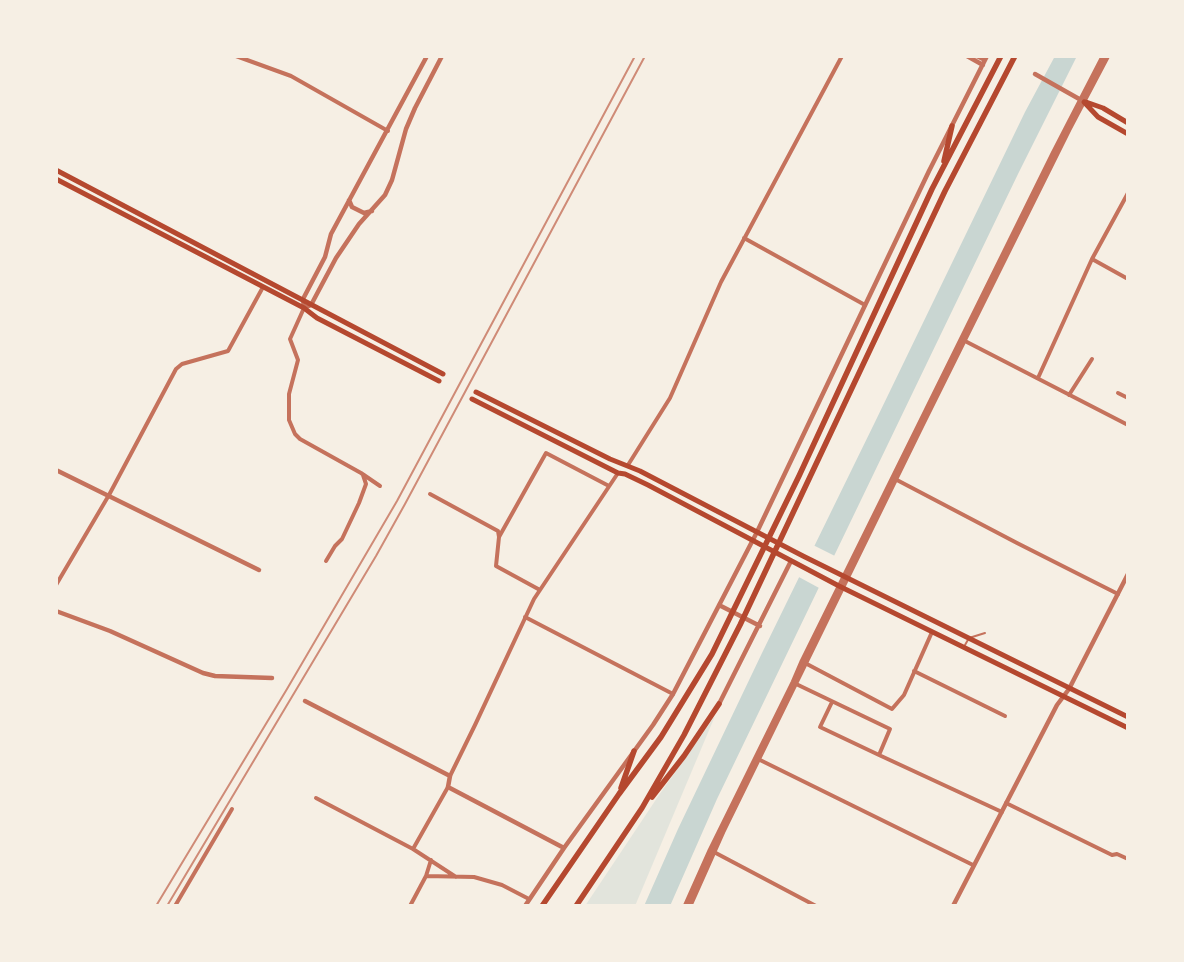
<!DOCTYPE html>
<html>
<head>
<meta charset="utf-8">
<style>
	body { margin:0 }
	#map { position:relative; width:1184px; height:962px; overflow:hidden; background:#f6efe4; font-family:"Fira Sans Condensed",sans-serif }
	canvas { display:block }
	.frame { position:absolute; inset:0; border:58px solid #f6efe4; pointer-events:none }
</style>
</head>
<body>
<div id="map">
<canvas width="1184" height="962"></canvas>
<div class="frame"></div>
</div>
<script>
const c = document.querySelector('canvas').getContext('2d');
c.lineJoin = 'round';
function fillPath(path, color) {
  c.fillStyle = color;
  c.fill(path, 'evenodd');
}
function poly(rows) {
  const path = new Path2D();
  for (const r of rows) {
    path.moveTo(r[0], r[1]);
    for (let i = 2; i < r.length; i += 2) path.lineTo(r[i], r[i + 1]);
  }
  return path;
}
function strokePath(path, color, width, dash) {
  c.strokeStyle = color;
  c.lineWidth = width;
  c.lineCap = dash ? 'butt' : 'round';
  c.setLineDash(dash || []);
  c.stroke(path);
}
fillPath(poly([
	[715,716,635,906,585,906,659,795]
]), '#e2e4dc');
fillPath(poly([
	[1055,56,1077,56,1018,174,717,799,670,906,644,906,678,829,762,653,875,422,1025,112]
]), '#c9d6d2');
fillPath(poly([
	[813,545,837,557,821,589,797,576]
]), '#f6efe4');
strokePath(poly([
	[965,645,969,638,985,633]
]), '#c5725c', 2);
strokePath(poly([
	[236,56,291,76,388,131],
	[744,238,865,305],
	[1092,259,1128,279],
	[304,308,290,339,298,360,289,394,289,420,295,434,300,439,361,473,380,486],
	[963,340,1128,425],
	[1038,378,1092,259,1128,193],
	[1118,393,1128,398],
	[1069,395,1092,359],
	[628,465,670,398,721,282,842,56],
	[895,479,1017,543,1118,594],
	[430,494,498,531,499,537,496,566,540,590],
	[499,537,546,453,609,486],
	[326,561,335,546,342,539,359,503,366,484,363,475],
	[56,585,109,495,176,369,182,364,228,351,263,287],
	[525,617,673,694],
	[805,663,892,709,904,695,932,632],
	[914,671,1005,716],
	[794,683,890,729,879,755,1002,812],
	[832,702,820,727,879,755],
	[758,759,973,865],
	[450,776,475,725,534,599,618,473],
	[316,798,413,849,456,877],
	[1006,803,1112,855,1117,854,1128,859],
	[413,849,448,787],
	[712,851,816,906],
	[426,876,431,860],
	[175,906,232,809],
	[410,906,426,876,474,877,502,885,529,899]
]), '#c5725c', 4);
strokePath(poly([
	[427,56,331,234,325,257,303,299,304,308,311,305,336,258,359,224,385,195,392,180,406,129,415,108,442,56],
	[967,56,983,65],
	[977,56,985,60],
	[1035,74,1081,100],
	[349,200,352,207,364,213,372,211],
	[56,470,259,570],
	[719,605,760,626],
	[56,611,110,631,203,673,215,676,272,678],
	[305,701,450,776,448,787,564,848],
	[719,704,791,561],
	[525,906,564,848,653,725,673,694,757,532,929,171,987,56],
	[685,906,710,850,793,682,802,661,1053,153,1103,56],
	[690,906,723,832,920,430,1069,130,1108,56],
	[953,906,1057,705,1069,689,1128,574]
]), '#c5725c', 4.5);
strokePath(poly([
	[1084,102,1098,117,1128,134],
	[1086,102,1103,108,1128,123],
	[56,170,443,374],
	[56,179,304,308,317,318,439,381],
	[476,392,610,459,640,471,803,556,1128,717],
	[472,399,618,473,625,474,648,485,839,586,1128,728]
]), '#b5482f', 5);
strokePath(poly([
	[944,161,952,126],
	[621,788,634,751],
	[652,797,684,756,719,704],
	[542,906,619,794,661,737,712,654,799,476,932,189,1001,56],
	[576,906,642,808,684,735,740,625,945,191,1015,56]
]), '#b5482f', 5.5);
strokePath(poly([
	[156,906,287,689,397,501,635,56],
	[167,906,376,556,405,504,645,56]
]), '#cf8b77', 2);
</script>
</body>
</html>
